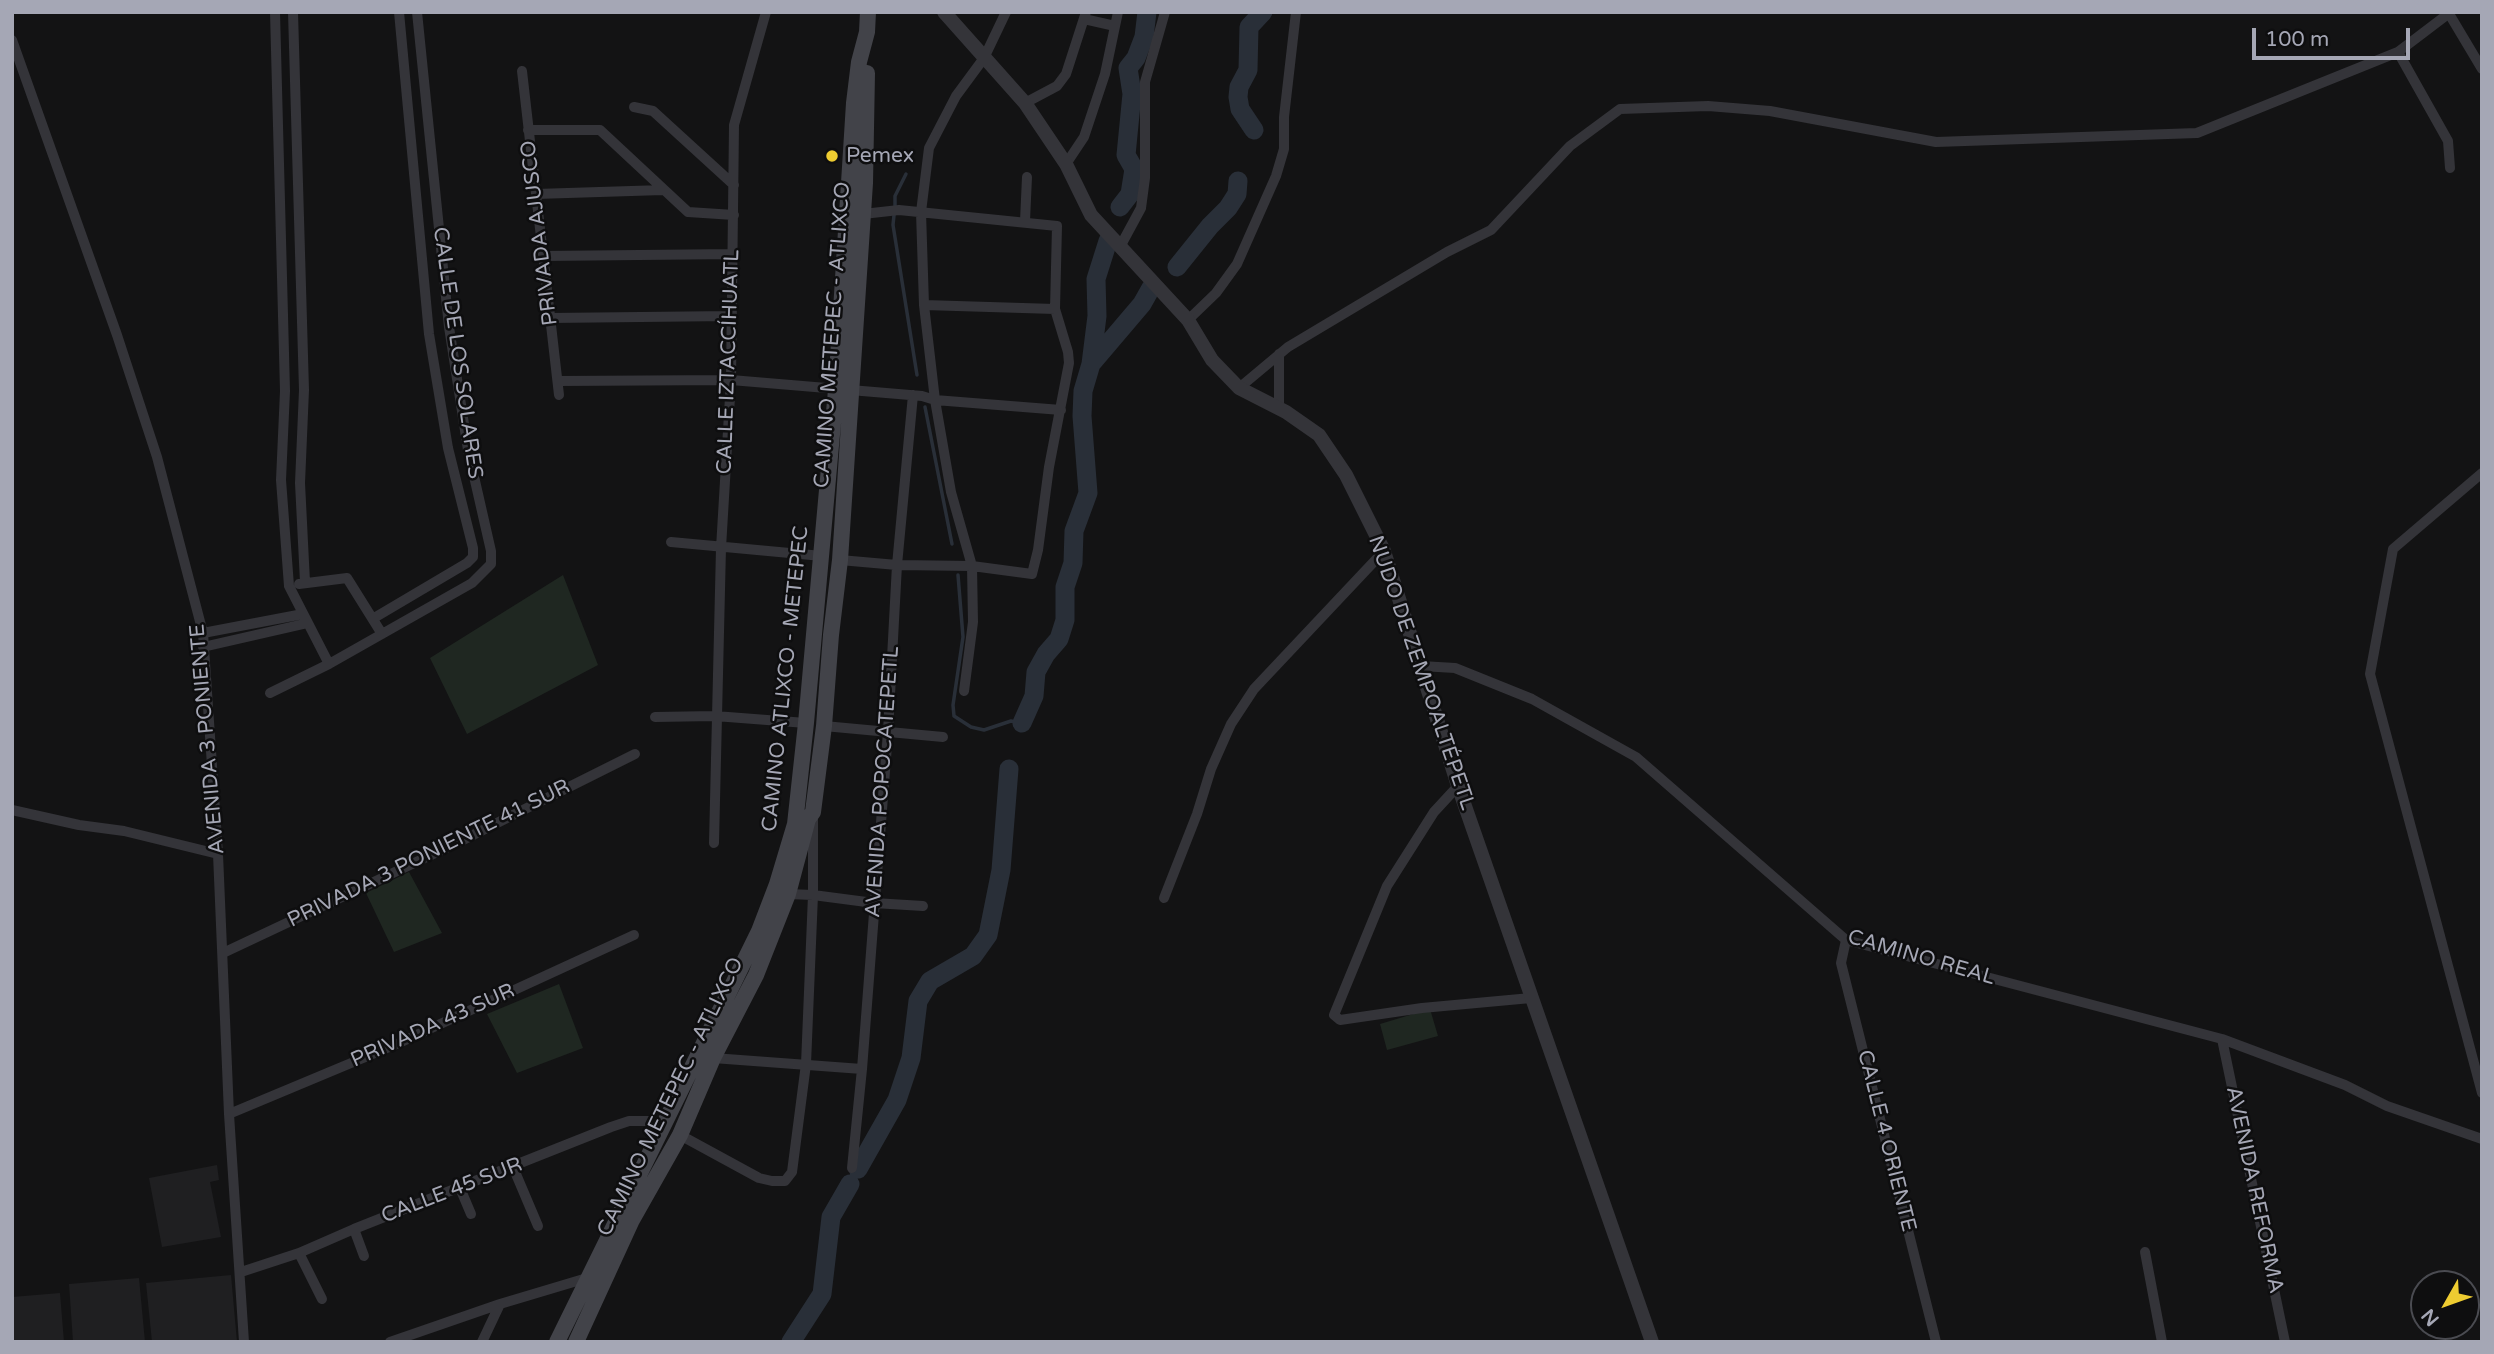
<!DOCTYPE html>
<html>
<head>
<meta charset="utf-8">
<style>
	body { margin:0 }
	#map { position:relative; width:2494px; height:1354px; overflow:hidden; background:#131314; font-family:"Varela Round",sans-serif }
	canvas { display:block }
	.frame { position:absolute; inset:0; border:14px solid #a5a7b5; pointer-events:none }
	.north { position:absolute; left:2410px; top:1270px; width:70px; height:70px; box-sizing:border-box; background:#0e0e0f; border:2px solid #4a4b51; border-radius:50%; rotate:230deg; font-size:19px; font-weight:700; line-height:28px; text-align:center; color:#a5a7b5 }
	.north::after { content:''; display:block; margin:auto; width:24px; height:32px; background:#eecc31; clip-path:polygon(50% 0,100% 100%,50% 72%,0 100%) }
	.scale { position:absolute; left:2252px; top:28px; width:158px; height:32px; box-sizing:border-box; border:4px solid #a5a7b5; border-top:0; padding-left:9px; font-size:21px; line-height:24px; white-space:nowrap; color:#a5a7b5; -webkit-text-stroke:5px #0e0e0f; paint-order:stroke }
</style>
</head>
<body>
<div id="map">
<canvas width="2494" height="1354"></canvas>
<div class="frame"></div>
<div class="north">N</div>
<div class="scale">100 m</div>
</div>
<script>
const c = document.querySelector('canvas').getContext('2d');
c.lineJoin = 'round';
function fillPath(path, color) {
  c.fillStyle = color;
  c.fill(path, 'evenodd');
}
function poly(rows) {
  const path = new Path2D();
  for (const r of rows) {
    path.moveTo(r[0], r[1]);
    for (let i = 2; i < r.length; i += 2) path.lineTo(r[i], r[i + 1]);
  }
  return path;
}
function strokePath(path, color, width, dash) {
  c.strokeStyle = color;
  c.lineWidth = width;
  c.lineCap = dash ? 'butt' : 'round';
  c.setLineDash(dash || []);
  c.stroke(path);
}
function label(font, color, halo, rows, align = 'center') {
  c.font = font + ' "Varela Round",sans-serif';
  c.lineWidth = 5;
  c.setLineDash([]);
  c.textBaseline = 'middle';
  c.strokeStyle = halo;
  c.fillStyle = color;
  for (const [text, x, y, turn = 0] of rows) {
    c.save();
    c.translate(x, y);
    c.rotate((+turn || 0) * Math.PI / 180);
    c.textAlign = isNaN(turn) ? turn : align;
    if (halo) c.strokeText(text, 0, 0);
    c.fillText(text, 0, 0);
    c.restore();
  }
}
fillPath(poly([
	[217,1165,219,1180,210,1182,221,1237,162,1247,149,1178],
	[231,1275,237,1342,152,1342,146,1283],
	[139,1278,145,1342,73,1342,69,1284],
	[60,1293,64,1342,12,1342,12,1297]
]), '#1f1f21');
fillPath(poly([
	[563,575,598,665,467,734,430,658],
	[409,872,442,933,394,952,366,893],
	[559,984,583,1048,517,1073,487,1014],
	[1430,1009,1438,1036,1387,1050,1380,1024]
]), '#1f2721');
strokePath(poly([
	[895,207,895,196,906,174],
	[894,215,893,225,917,375],
	[925,407,952,544],
	[958,575,963,637,953,705,954,716,971,727,984,730,1011,721,1022,723]
]), '#292f38', 3.5);
strokePath(poly([
	[1254,130,1240,109,1238,97,1239,87,1248,70,1249,27,1263,12],
	[1120,207,1130,194,1134,169,1126,155,1132,94,1128,68,1136,58,1144,37,1147,12],
	[1177,267,1210,226,1228,208,1237,194,1238,181],
	[1091,364,1097,316,1096,279,1108,241],
	[1022,723,1034,696,1036,672,1046,654,1059,639,1065,620,1065,587,1073,563,1074,531,1088,493,1082,416,1083,391,1091,364,1142,304,1151,288],
	[858,1169,897,1100,911,1058,918,1001,930,981,973,956,988,935,1001,870,1009,769],
	[791,1342,822,1294,831,1217,850,1184]
]), '#292f38', 19);
strokePath(poly([
	[275,12,285,391,281,480,289,586,329,664],
	[293,12,304,390,300,483,305,582],
	[2448,12,2482,69],
	[1084,19,1115,26],
	[12,40,117,335,157,457,203,633,218,854,229,1114,244,1342],
	[2398,52,2448,141,2450,168],
	[522,71,559,395],
	[1025,103,1057,86,1066,74,1086,12],
	[634,107,653,111,734,185],
	[528,130,600,130,688,212,734,215],
	[1066,164,1084,137,1105,74,1118,12],
	[536,194,663,190],
	[1025,221,1027,177],
	[1121,245,1141,208,1145,178,1145,82,1165,12],
	[544,256,734,254],
	[924,305,1055,309],
	[550,318,731,316],
	[1188,320,1216,293,1237,264,1276,176,1284,149,1284,117,1296,12],
	[558,381,731,380,922,396,935,400,1061,410],
	[1239,388,1288,347,1447,252,1491,230,1570,146,1620,109,1708,106,1770,111,1936,142,2197,133,2398,52,2448,14],
	[1279,408,1279,354],
	[2482,473,2393,549,2370,674,2482,1093],
	[671,542,822,556],
	[840,560,897,565,972,566,1032,574,1038,550,1049,467,1069,363,1068,352,1055,309,1057,226,899,210,863,214,848,213],
	[299,584,347,578,382,634],
	[374,618,467,563,473,557,473,548,448,448,429,334,399,12],
	[203,633,303,614],
	[203,647,308,623],
	[1421,666,1455,668,1532,699,1636,757,1846,940,2222,1039,2345,1085,2387,1106,2482,1139],
	[964,691,973,622,972,566,951,492,935,400,924,305,921,212,929,148,956,96,984,58,1006,12],
	[270,693,329,664,472,583,491,564,491,551,468,450,449,327,417,12],
	[655,717,715,716,806,723],
	[824,726,943,737],
	[1458,786,1434,812,1387,886,1334,1015,1340,1020,1422,1008,1531,998],
	[12,810,79,825,124,831,218,854],
	[714,843,721,548,731,380,734,125,766,12],
	[788,894,813,895,874,903,923,906],
	[1164,898,1197,814,1211,769,1231,724,1254,689,1384,551],
	[1846,940,1841,963,1936,1342],
	[223,953,463,840,635,754],
	[2222,1039,2285,1342],
	[713,1058,862,1069],
	[229,1114,399,1043,634,935],
	[680,1135,759,1178,772,1181,785,1181,792,1172,806,1064,813,895,813,815],
	[513,1167,538,1226],
	[852,1168,862,1069,888,732,897,565,913,395],
	[460,1188,471,1214],
	[354,1229,364,1256],
	[2145,1252,2162,1342],
	[299,1253,322,1299],
	[241,1272,299,1253,354,1229,611,1127,629,1121,649,1121,665,1126],
	[390,1342,500,1304,587,1278],
	[482,1342,500,1304]
]), '#343439', 10);
strokePath(poly([
	[944,12,1025,103,1066,164,1091,215,1188,320,1212,360,1239,388,1286,412,1319,435,1346,475,1384,551,1458,786,1652,1342]
]), '#343439', 14);
strokePath(poly([
	[557,1342,759,931,777,884,795,824,806,723,836,390,854,103,859,62,867,32,868,12],
	[576,1342,632,1220,680,1135,713,1058,756,975,788,894,808,819,813,812,824,726,831,635,840,560,865,183,867,73]
]), '#424349', 16);
for (const [x, y, r, color] of [
	[832,156,7,"#eecc31"]
]) {
  const dot = new Path2D();
  dot.arc(x, y, r, 0, 2 * Math.PI);
  c.fillStyle = color;
  c.fill(dot);
  strokePath(dot, '#0e0e0f', 2.5);
}
label('21px', '#a5a7b5', '#0e0e0f', [
	["Pemex",846,156]
], 'left');
label('21px', '#a5a7b5', '#0e0e0f', [
	["PRIVADA AJUSCO",540,233,-97],
	["CAMINO METEPEC - ATLIXCO",833,335,-86],
	["CALLE DE LOS SOLARES",457,353,82],
	["CALLE IZTACCÍHUATL",729,362,-88],
	["NUDO DE ZEMPOALTÉPETL",1421,673,71],
	["CAMINO ATLIXCO - METEPEC",786,679,-84],
	["AVENIDA 3 PONIENTE",208,739,-95],
	["AVENIDA POPOCATEPETL",883,782,-86],
	["PRIVADA 3 PONIENTE 41 SUR",429,854,-26],
	["CAMINO REAL",1921,958,16],
	["PRIVADA 43 SUR",433,1026,-24],
	["CAMINO METEPEC - ATLIXCO",671,1097,-64],
	["CALLE 4 ORIENTE",1886,1141,76],
	["AVENIDA REFORMA",2254,1190,78],
	["CALLE 45 SUR",452,1191,-21]
]);
</script>
</body>
</html>
